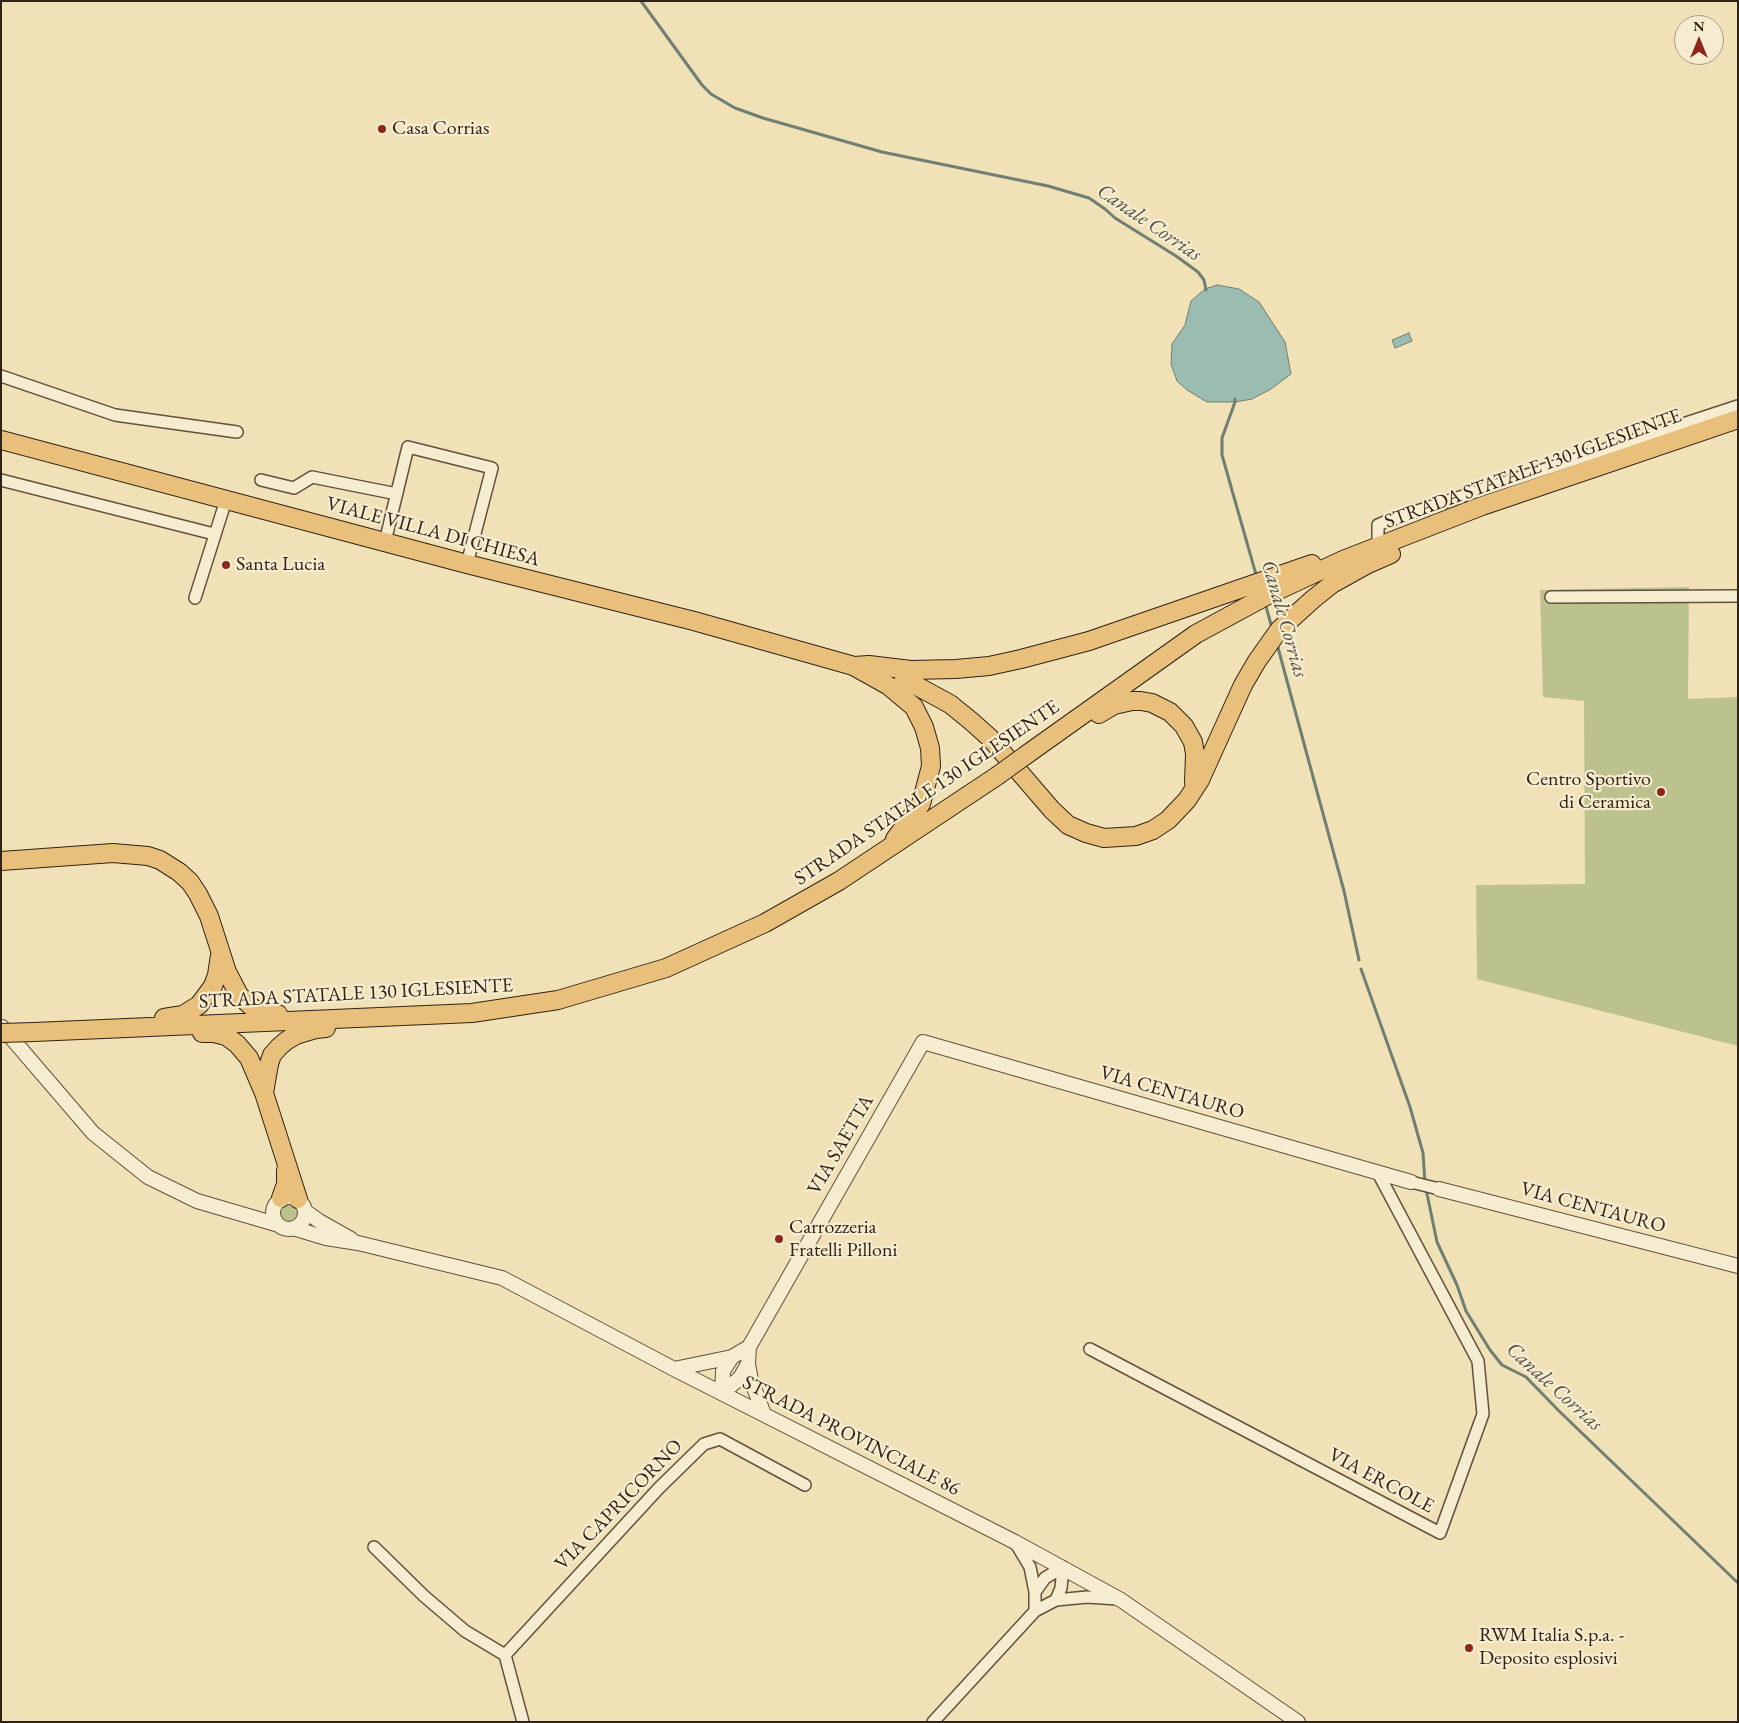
<!DOCTYPE html>
<html>
<head>
<meta charset="utf-8">
<style>
	body { margin:0 }
	#map { position:relative; width:1739px; height:1723px; overflow:hidden; background:#f1e1b7; font-family:"EB Garamond",serif }
	canvas { display:block }
	.frame { position:absolute; inset:0; border:2px solid #302316; pointer-events:none }
	.north { position:absolute; left:1674px; top:15px; width:50px; height:50px; box-sizing:border-box; background:#f6ecd0; border:1px solid #a79c86; border-radius:50%; rotate:0deg; font-size:14px; font-weight:700; line-height:20px; text-align:center; color:#302316 }
	.north::after { content:''; display:block; margin:auto; width:18px; height:22px; background:#8f2418; clip-path:polygon(50% 0,100% 100%,50% 72%,0 100%) }
</style>
</head>
<body>
<div id="map">
<canvas width="1739" height="1723"></canvas>
<div class="frame"></div>
<div class="north">N</div>
</div>
<script>
const c = document.querySelector('canvas').getContext('2d');
c.lineJoin = 'round';
function fillPath(path, color) {
  c.fillStyle = color;
  c.fill(path, 'evenodd');
}
function poly(rows) {
  const path = new Path2D();
  for (const r of rows) {
    if (r.length === 3) {
      path.moveTo(r[0] + r[2], r[1]);
      path.arc(r[0], r[1], r[2], 0, 2 * Math.PI);
      continue;
    }
    path.moveTo(r[0], r[1]);
    for (let i = 2; i < r.length; i += 2) path.lineTo(r[i], r[i + 1]);
  }
  return path;
}
function strokePath(path, color, width, dash) {
  c.strokeStyle = color;
  c.lineWidth = width;
  c.lineCap = dash ? 'butt' : 'round';
  c.setLineDash(dash || []);
  c.stroke(path);
}
function label(font, color, halo, rows, align = 'center') {
  c.font = font + ' "EB Garamond",serif';
  c.lineWidth = 4.5;
  c.setLineDash([]);
  c.textBaseline = 'middle';
  c.strokeStyle = halo;
  c.fillStyle = color;
  for (const [text, x, y, turn = 0] of rows) {
    c.save();
    c.translate(x, y);
    c.rotate((+turn || 0) * Math.PI / 180);
    c.textAlign = isNaN(turn) ? turn : align;
    if (halo) c.strokeText(text, 0, 0);
    c.fillText(text, 0, 0);
    c.restore();
  }
}
fillPath(poly([
	[1689,587,1688,699,1738,697,1738,1046,1477,979,1476,885,1585,884,1584,701,1543,697,1540,590],
	[289,1213,12]
]), '#bcc28d');
const water = poly([
	[1217,285,1239,289,1259,302,1285,342,1291,374,1271,389,1252,399,1235,402,1207,402,1187,390,1177,381,1171,364,1172,344,1185,325,1191,301,1205,289,1217,285],
	[1409,333,1412,341,1395,348,1392,340,1409,333]
]);
fillPath(water, '#9bbdb1');
strokePath(water, '#707f73', 1);
strokePath(poly([
	[641,1,702,85,711,94,735,108,763,118,882,152,1048,186,1089,198,1105,209,1115,218,1176,256,1198,272,1204,280,1206,290],
	[1235,399,1235,402,1222,438,1222,455,1257,578],
	[1265,603,1272,628],
	[1277,644,1344,891,1359,960],
	[1361,969,1410,1107,1423,1153,1425,1183],
	[1426,1189,1437,1242,1457,1285,1466,1311,1490,1350,1502,1365,1526,1377,1559,1411,1738,1583]
]), '#707f73', 3);
const minor = poly([
	[1,376,115,415,237,432],
	[1,480,214,534],
	[261,480,294,488,312,477,397,494],
	[385,542,408,447,492,468,467,564],
	[1378,542,1378,525,1387,521,1738,406],
	[1551,597,1738,596],
	[195,598,226,500],
	[1411,1182,1439,1189],
	[1090,1349,1440,1533,1483,1414,1478,1361,1378,1173],
	[1015,1542,1030,1567,1035,1592,1035,1611],
	[374,1547,424,1596,465,1631,505,1655,523,1722],
	[1035,1592,1045,1578,1063,1567],
	[1056,1600,1061,1588,1063,1567],
	[505,1655,659,1488,704,1444,720,1439,805,1485],
	[933,1722,1035,1611,1056,1600,1087,1597,1118,1599]
]);
const tertiary = poly([
	[2,1027,93,1133,148,1177,197,1201,279,1225],
	[1439,1189,1738,1266],
	[289,1213,16],
	[305,1211,319,1221,351,1239],
	[293,1228,326,1238,358,1243,502,1278,674,1369,1015,1542,1121,1600,1298,1722],
	[674,1369,732,1357,749,1347],
	[722,1393,740,1378,748,1364],
	[722,1393,723,1371,732,1357],
	[764,1414,751,1380,748,1364,749,1347,923,1042,1411,1182]
]);
const primary = poly([
	[1,440,467,564,694,621,868,670]
]);
const trunk = poly([
	[854,666,869,665,911,670,956,669,989,666,1021,659,1089,641,1312,564],
	[855,667,889,686,914,707,924,727,930,748,931,766,921,804,895,839],
	[904,679,950,704,971,721,990,738,1052,810,1068,825,1086,833,1104,838,1136,836,1153,830,1168,820,1187,800,1200,780,1243,685,1257,661,1279,630,1312,600,1332,584,1368,564,1391,554],
	[1099,714,1114,705,1132,701,1141,701,1152,703,1170,712,1184,726,1193,742,1195,754,1194,783],
	[1026,755,1196,634,1268,595,1343,560,1482,506,1738,419],
	[1,861,113,853,148,856,160,860,179,872,190,882,198,894,209,916,227,972,239,995,254,1009,264,1013,278,1014],
	[164,1018,183,1015,199,1005,213,986,217,975,220,955],
	[34,1032,472,1013,558,1000,666,968,765,923,839,881,997,776],
	[202,1033,214,1033,226,1036,237,1044,249,1058,264,1093,298,1199],
	[264,1093,269,1064,272,1055,279,1047,286,1041,296,1035,316,1029,326,1028],
	[281,1198,286,1184,286,1170]
]);
strokePath(minor, '#60523e', 14);
strokePath(tertiary, '#60523e', 16);
strokePath(primary, '#302316', 20);
strokePath(trunk, '#302316', 20);
strokePath(minor, '#f6ecd0', 11);
strokePath(tertiary, '#f6ecd0', 14);
strokePath(primary, '#e8c07c', 18);
strokePath(trunk, '#e8c07c', 18);
const trunkBridge = poly([
	[997,776,1026,755],
	[1,1033,34,1032]
]);
strokePath(trunkBridge, '#302316', 20, []);
strokePath(trunkBridge, '#e8c07c', 18);
for (const [x, y, r, color] of [
	[382,129,5,"#8f2418"],
	[226,565,5,"#8f2418"],
	[1661,792,5,"#8f2418"],
	[779,1239,5,"#8f2418"],
	[1469,1648,5,"#8f2418"]
]) {
  const dot = new Path2D();
  dot.arc(x, y, r, 0, 2 * Math.PI);
  c.fillStyle = color;
  c.fill(dot);
  strokePath(dot, '#f6ecd0', 2);
}
label('20px', '#302316', '#f6ecd0', [
	["Casa Corrias",392,129],
	["Santa Lucia",236,565],
	["Centro Sportivo",1651,780,"right"],
	["di Ceramica",1651,803,"right"],
	["Carrozzeria",789,1228],
	["Fratelli Pilloni",789,1251],
	["RWM Italia S.p.a. -",1479,1636],
	["Deposito esplosivi",1479,1659]
], 'left');
label('20px', '#302316', '#f6ecd0', [
	["STRADA STATALE 130 IGLESIENTE",1533,469,-20],
	["VIALE VILLA DI CHIESA",433,532,15],
	["STRADA STATALE 130 IGLESIENTE",927,793,-34],
	["STRADA STATALE 130 IGLESIENTE",356,994,-3],
	["VIA CENTAURO",1172,1093,16],
	["VIA SAETTA",841,1145,-60],
	["VIA CENTAURO",1593,1208,15],
	["STRADA PROVINCIALE 86",851,1436,27],
	["VIA ERCOLE",1381,1481,28],
	["VIA CAPRICORNO",619,1505,-46]
]);
label('italic 21px', '#505144', '#f6ecd0', [
	["Canale Corrias",1149,223,34],
	["Canale Corrias",1284,619,74],
	["Canale Corrias",1554,1387,42]
]);
</script>
</body>
</html>
